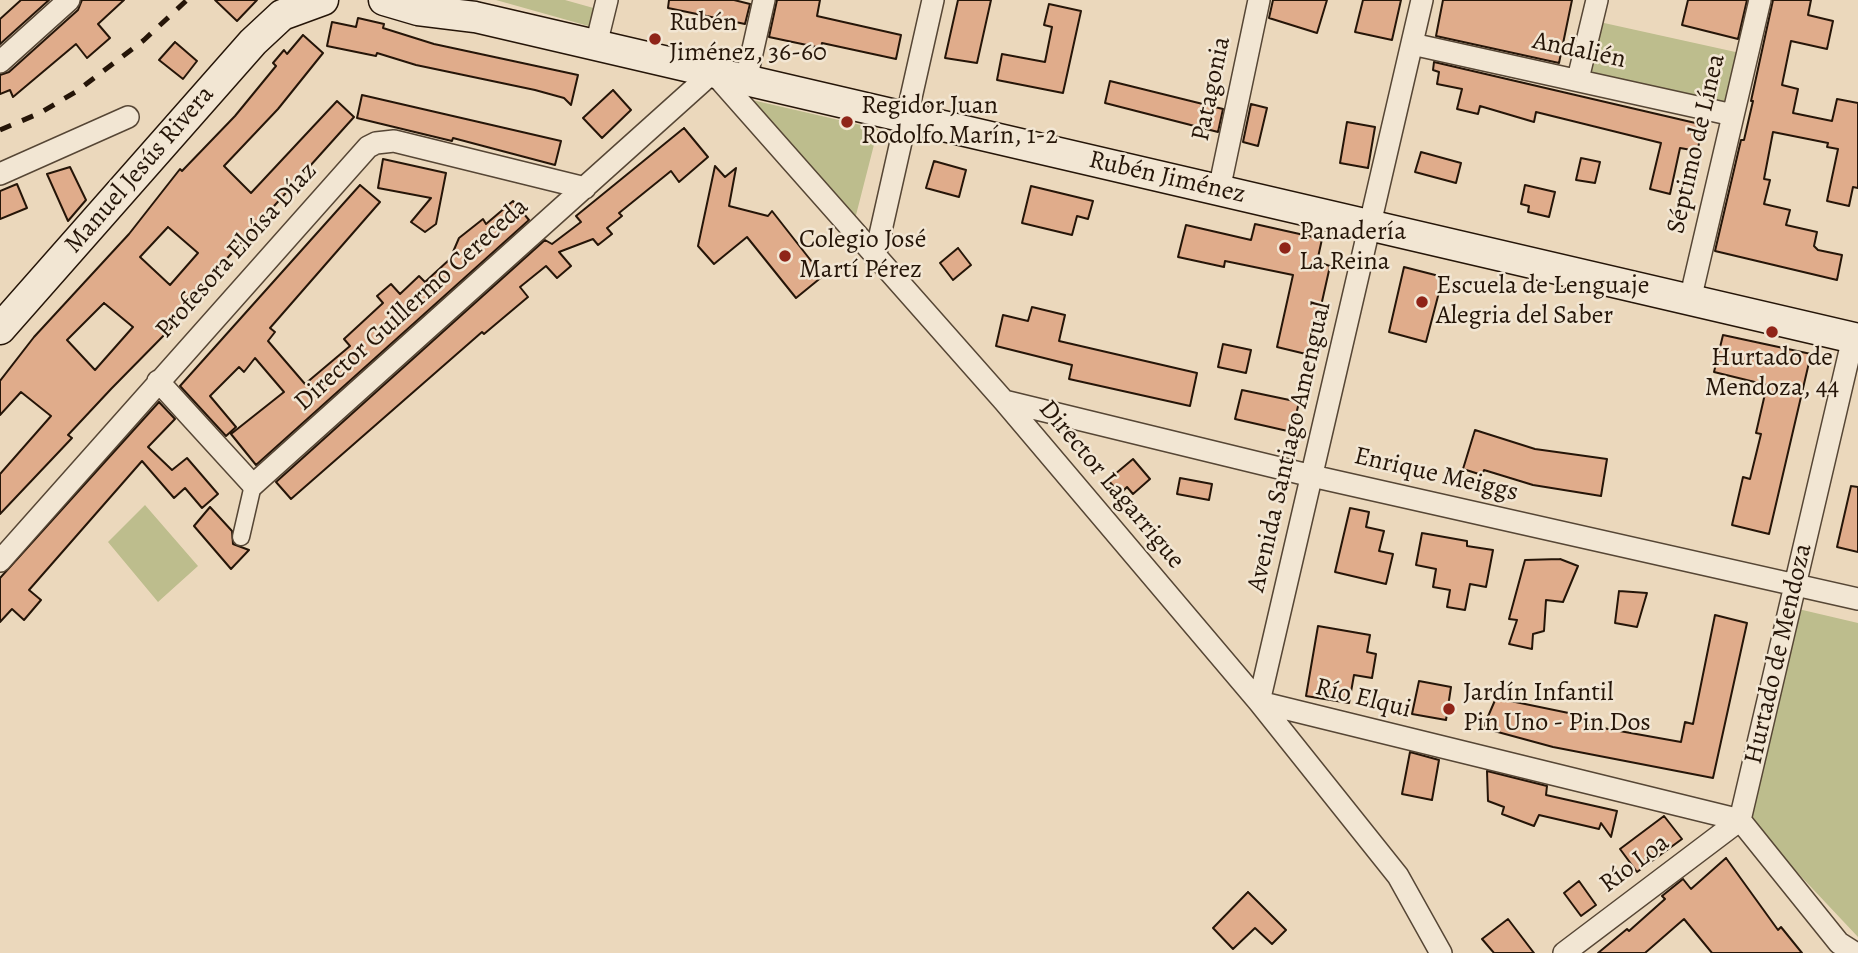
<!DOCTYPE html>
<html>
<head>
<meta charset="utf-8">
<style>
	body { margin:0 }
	canvas { display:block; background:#ebd8bc }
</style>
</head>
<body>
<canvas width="1858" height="953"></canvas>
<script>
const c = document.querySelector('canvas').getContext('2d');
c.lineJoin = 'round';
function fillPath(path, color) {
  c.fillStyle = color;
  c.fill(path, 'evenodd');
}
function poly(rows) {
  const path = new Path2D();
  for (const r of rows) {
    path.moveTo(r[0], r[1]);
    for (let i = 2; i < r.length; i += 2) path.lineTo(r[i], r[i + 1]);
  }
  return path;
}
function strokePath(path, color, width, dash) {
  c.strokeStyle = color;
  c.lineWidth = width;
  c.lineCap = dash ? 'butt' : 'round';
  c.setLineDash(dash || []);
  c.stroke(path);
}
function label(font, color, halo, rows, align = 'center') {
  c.font = font + ' Alegreya,serif';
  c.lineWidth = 5;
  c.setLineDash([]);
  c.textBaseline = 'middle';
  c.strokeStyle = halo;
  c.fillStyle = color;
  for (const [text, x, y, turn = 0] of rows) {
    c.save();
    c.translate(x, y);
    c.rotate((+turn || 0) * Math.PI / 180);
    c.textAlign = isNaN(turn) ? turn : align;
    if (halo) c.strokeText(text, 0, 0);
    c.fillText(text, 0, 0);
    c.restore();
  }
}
fillPath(poly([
	[496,0,565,0,597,9,592,27],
	[1595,21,1740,53,1727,117,1581,81],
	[752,100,878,129,855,219],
	[145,505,198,566,158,602,108,542],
	[1794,608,1858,623,1858,937,1746,818]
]), '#bdbd8d');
const building = poly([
	[21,0,49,0,0,44,0,19,21,0],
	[82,0,124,0,98,24,110,38,87,58,76,44,13,97,10,90,0,94,0,75,9,72,78,10,82,0],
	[215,0,257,0,237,21,215,0],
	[669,0,734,0,750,4,745,24,668,8,669,0],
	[777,0,820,0,817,16,901,35,896,59,822,43,821,48,769,37,777,0],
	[958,0,991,0,977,63,945,58,958,0],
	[1273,0,1327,0,1317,33,1269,18,1273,0],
	[1363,0,1401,0,1392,40,1355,32,1363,0],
	[1443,0,1572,0,1559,63,1436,36,1443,0],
	[1688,0,1747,0,1738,39,1682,25,1688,0],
	[1773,0,1811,0,1808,15,1833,21,1827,49,1791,41,1782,85,1798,89,1793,113,1832,121,1837,99,1858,103,1858,188,1853,187,1849,206,1827,201,1838,149,1827,147,1828,143,1773,132,1764,179,1770,180,1764,204,1790,210,1786,225,1817,232,1814,246,1818,250,1842,255,1837,280,1715,251,1741,140,1744,140,1753,101,1751,101,1773,0],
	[1049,4,1081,11,1063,93,997,80,1002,54,1045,62,1052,27,1044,25,1049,4],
	[358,18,384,24,383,28,434,44,578,75,571,105,564,98,535,90,416,65,377,53,376,56,327,46,332,22,356,27,358,18],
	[303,35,323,53,278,109,224,166,251,193,337,101,354,117,169,323,173,326,111,389,68,435,72,438,0,514,0,474,51,416,21,392,0,415,0,381,34,337,129,234,180,169,182,171,235,116,276,66,273,63,284,50,287,54,303,35],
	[168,227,198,253,170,285,140,257,168,227],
	[104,303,133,327,95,370,67,340,104,303],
	[175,42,197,61,183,79,159,60,175,42],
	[1434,62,1704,125,1697,151,1680,148,1670,194,1650,189,1661,143,1536,112,1534,122,1480,106,1478,114,1457,109,1462,89,1437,84,1439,72,1433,70,1434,62],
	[1110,81,1223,109,1218,132,1105,103,1110,81],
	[613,90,631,110,602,138,583,118,613,90],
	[362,95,561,141,555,165,453,138,452,141,357,118,362,95],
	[1251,104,1267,108,1258,146,1243,142,1251,104],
	[1347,122,1375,127,1368,168,1340,163,1347,122],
	[684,128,708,157,679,182,671,171,619,213,622,216,607,228,612,234,598,245,593,239,559,252,571,266,557,278,546,266,520,287,528,297,484,334,482,332,291,499,276,482,545,240,552,244,581,222,576,216,684,128],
	[1421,152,1461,163,1456,183,1415,172,1421,152],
	[1581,158,1600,162,1595,183,1576,180,1581,158],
	[383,159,446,173,436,224,425,232,411,222,431,198,378,188,383,159],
	[934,161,966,170,959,197,926,188,934,161],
	[715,166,725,177,736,168,729,206,768,216,772,211,823,276,796,298,747,237,714,264,698,246,715,166],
	[70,167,86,200,68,221,47,174,70,167],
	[17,184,27,208,0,219,0,191,17,184],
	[360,185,380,202,270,328,275,332,268,341,305,384,350,346,344,339,383,303,377,296,391,284,400,294,419,276,425,282,450,259,459,238,483,219,486,224,513,201,529,220,256,465,231,434,284,392,255,358,244,372,239,367,210,396,236,427,226,436,180,386,360,185],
	[1525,185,1555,192,1549,217,1528,212,1529,206,1521,204,1525,185],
	[1031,186,1093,201,1088,219,1077,216,1072,235,1022,223,1031,186],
	[1255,224,1322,239,1317,262,1330,266,1310,355,1277,347,1293,275,1225,261,1224,267,1178,257,1186,225,1251,240,1255,224],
	[958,248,971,265,953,280,940,263,958,248],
	[1404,267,1443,277,1426,342,1389,332,1404,267],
	[1032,307,1065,315,1059,341,1197,373,1190,406,1069,379,1072,365,996,346,1003,315,1028,321,1032,307],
	[1723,335,1811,354,1769,534,1732,525,1743,477,1750,479,1761,434,1756,433,1767,385,1714,372,1723,335],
	[1223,344,1251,350,1246,373,1218,367,1223,344],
	[1242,390,1299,402,1292,432,1235,419,1242,390],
	[159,402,175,419,148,447,172,470,187,458,218,494,202,508,185,488,174,498,142,461,29,590,41,600,24,620,12,609,0,622,0,578,159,402],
	[1475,430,1535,449,1607,459,1601,496,1533,485,1484,470,1482,475,1463,469,1475,430],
	[1133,459,1150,479,1133,494,1127,487,1120,494,1108,480,1133,459],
	[1180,478,1212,484,1209,500,1177,494,1180,478],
	[1851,486,1858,487,1858,552,1837,547,1851,486],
	[210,507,232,531,233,544,249,550,231,569,194,526,210,507],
	[1350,508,1369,512,1366,527,1384,531,1379,551,1393,554,1386,584,1335,572,1350,508],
	[1422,533,1467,541,1467,546,1493,550,1486,587,1470,584,1465,610,1447,607,1450,590,1433,587,1436,569,1416,565,1422,533],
	[1560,559,1578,566,1563,602,1546,600,1544,631,1533,634,1532,649,1509,644,1517,620,1509,619,1525,560,1560,559],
	[1619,591,1647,593,1637,627,1615,623,1619,591],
	[1715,615,1747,623,1713,778,1553,747,1483,728,1496,698,1588,717,1586,725,1681,742,1685,722,1693,724,1715,615],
	[1318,626,1370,635,1367,652,1376,654,1372,678,1354,675,1349,703,1306,696,1318,626],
	[1419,681,1451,687,1446,720,1412,714,1419,681],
	[1410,752,1439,760,1432,800,1402,794,1410,752],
	[1487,771,1547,786,1546,795,1617,811,1611,837,1601,823,1599,829,1539,815,1534,826,1502,814,1504,807,1488,801,1487,771],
	[1664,816,1682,839,1637,872,1620,849,1664,816],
	[1726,858,1778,930,1781,927,1802,953,1712,953,1684,919,1645,953,1598,953,1627,929,1629,931,1665,899,1662,896,1683,879,1691,889,1726,858],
	[1579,881,1596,905,1581,916,1564,893,1579,881],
	[1248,892,1286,930,1272,944,1255,928,1233,949,1213,928,1248,892],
	[1508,919,1534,953,1494,953,1482,939,1508,919]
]);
fillPath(building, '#e0ac8b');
strokePath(building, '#251508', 2);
const pedestrian = poly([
	[241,537,253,485]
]);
const minor = poly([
	[1422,0,1259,702,1740,820],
	[1412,44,1733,115],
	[596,45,607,0],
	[0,62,69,0],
	[1578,79,1597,0],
	[746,80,764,0],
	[0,174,128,117],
	[1219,190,1259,0],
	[875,257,933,0],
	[1690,300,1760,0],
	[158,381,253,485,713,72,1004,401,1259,702,1398,876,1441,953],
	[1004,401,1312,476,1858,599],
	[0,561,368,147,376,143,394,141,585,188],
	[1740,820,1853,338],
	[1740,820,1839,943,1855,953],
	[1564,953,1740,820]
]);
const secondary = poly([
	[384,0,418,10,475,17,1858,339],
	[0,329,253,42,282,15,323,0]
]);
strokePath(pedestrian, '#564635', 19);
strokePath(minor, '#564635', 24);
strokePath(secondary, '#251508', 33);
strokePath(pedestrian, '#f2e6d3', 16);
strokePath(minor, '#f2e6d3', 21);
strokePath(secondary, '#f2e6d3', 30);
strokePath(poly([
	[0,130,40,113,77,91,144,40,187,0]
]), '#251508', 5, [12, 12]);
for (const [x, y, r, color] of [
	[655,39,7,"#8f2418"],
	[847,122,7,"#8f2418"],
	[1285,248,7,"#8f2418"],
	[785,256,7,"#8f2418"],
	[1422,302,7,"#8f2418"],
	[1772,332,7,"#8f2418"],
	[1449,709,7,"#8f2418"]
]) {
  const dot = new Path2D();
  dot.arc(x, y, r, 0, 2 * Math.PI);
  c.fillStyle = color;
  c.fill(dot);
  strokePath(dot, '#f2e6d3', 2.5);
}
label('26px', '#251508', '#f2e6d3', [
	["Rubén",669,24],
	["Jiménez, 36-60",669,54],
	["Regidor Juan",861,107],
	["Rodolfo Marín, 1-2",861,137],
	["Panadería",1299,233],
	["La Reina",1299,263],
	["Colegio José",799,241],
	["Martí Pérez",799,271],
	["Escuela de Lenguaje",1436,287],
	["Alegria del Saber",1436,317],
	["Hurtado de",1772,359,"center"],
	["Mendoza, 44",1772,389,"center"],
	["Jardín Infantil",1463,694],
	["Pin Uno - Pin Dos",1463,724]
], 'left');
label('26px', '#251508', '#f2e6d3', [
	["Andalién",1579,51,12],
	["Patagonia",1212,89,-78],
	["Séptimo de Línea",1697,144,-77],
	["Manuel Jesús Rivera",140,170,-49],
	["Rubén Jiménez",1167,178,13],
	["Profesora Eloísa Díaz",237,251,-48],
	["Director Guillermo Cereceda",412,305,-42],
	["Avenida Santiago Amengual",1290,447,-77],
	["Enrique Meiggs",1436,475,13],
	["Director Lagarrigue",1111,485,50],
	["Hurtado de Mendoza",1779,654,-77],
	["Río Elqui",1363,699,14],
	["Río Loa",1635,864,-37]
]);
</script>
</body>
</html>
